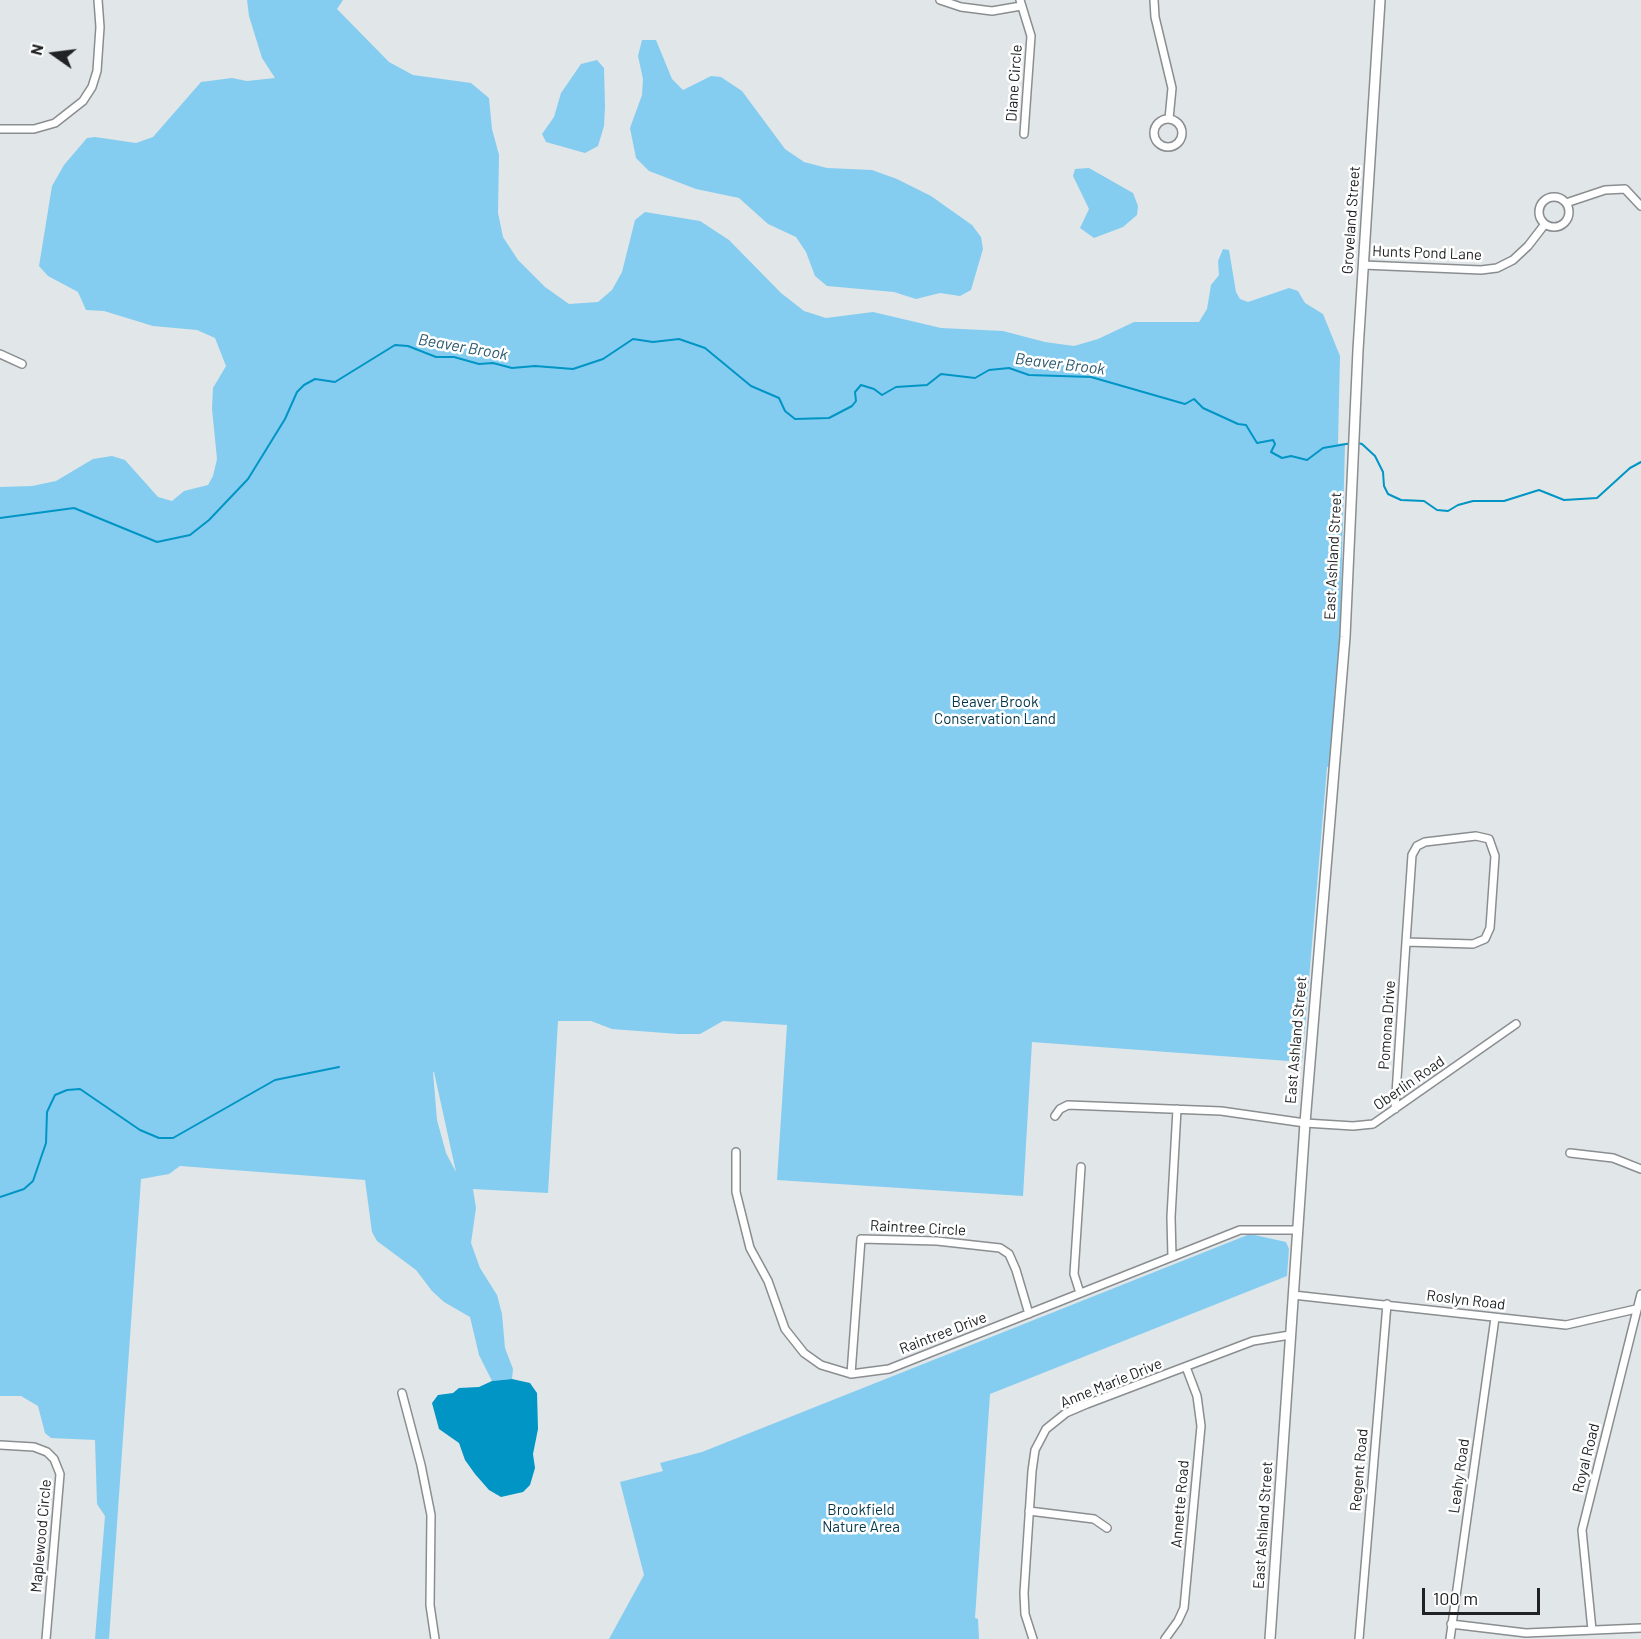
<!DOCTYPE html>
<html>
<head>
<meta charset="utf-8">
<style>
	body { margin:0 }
	#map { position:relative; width:1641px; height:1639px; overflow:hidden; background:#e1e6e8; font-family:Barlow,sans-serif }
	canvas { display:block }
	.north { position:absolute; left:24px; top:24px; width:60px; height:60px; -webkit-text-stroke:4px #fff; paint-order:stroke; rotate:284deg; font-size:16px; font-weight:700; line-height:24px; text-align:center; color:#202223 }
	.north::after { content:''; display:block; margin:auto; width:21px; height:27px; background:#202223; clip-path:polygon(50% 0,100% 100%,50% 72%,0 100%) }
	.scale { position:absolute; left:1422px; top:1588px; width:118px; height:27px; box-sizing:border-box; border:3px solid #202223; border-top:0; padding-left:8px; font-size:18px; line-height:21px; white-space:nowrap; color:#202223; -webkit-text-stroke:4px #fff; paint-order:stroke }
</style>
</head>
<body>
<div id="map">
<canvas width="1641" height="1639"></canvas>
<div class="north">N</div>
<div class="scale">100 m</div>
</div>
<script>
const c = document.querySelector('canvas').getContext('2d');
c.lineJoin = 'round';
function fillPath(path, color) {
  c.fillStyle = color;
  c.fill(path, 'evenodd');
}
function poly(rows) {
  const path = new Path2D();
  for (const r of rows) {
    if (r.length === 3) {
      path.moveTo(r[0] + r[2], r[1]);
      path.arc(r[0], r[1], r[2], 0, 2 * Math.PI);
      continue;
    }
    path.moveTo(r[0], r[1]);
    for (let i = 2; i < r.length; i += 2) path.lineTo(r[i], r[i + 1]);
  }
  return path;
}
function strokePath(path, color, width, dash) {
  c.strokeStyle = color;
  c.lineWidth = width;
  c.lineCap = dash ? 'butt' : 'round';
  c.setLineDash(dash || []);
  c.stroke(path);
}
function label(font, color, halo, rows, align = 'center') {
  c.font = font + ' Barlow,sans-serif';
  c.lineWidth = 5;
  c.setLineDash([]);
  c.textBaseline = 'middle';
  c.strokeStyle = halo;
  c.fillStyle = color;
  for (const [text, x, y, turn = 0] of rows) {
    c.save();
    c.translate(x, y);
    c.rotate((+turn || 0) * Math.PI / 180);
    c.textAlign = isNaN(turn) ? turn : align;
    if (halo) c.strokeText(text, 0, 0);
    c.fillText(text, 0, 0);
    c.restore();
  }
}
fillPath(poly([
	[247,0,343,0,337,9,389,62,413,75,471,83,489,98,492,129,499,155,498,213,503,237,518,260,545,287,569,304,598,302,612,290,622,272,635,220,645,212,700,221,729,240,781,293,804,311,826,318,873,312,941,328,1003,331,1045,342,1074,346,1098,339,1134,322,1199,322,1207,309,1211,285,1219,275,1218,261,1223,249,1229,250,1236,292,1240,299,1248,302,1289,288,1298,291,1305,303,1323,314,1340,356,1338,444,1345,443,1340,634,1334,696,1340,696,1334,766,1327,767,1302,1062,1032,1042,1023,1196,777,1180,787,1025,723,1021,700,1034,678,1034,612,1029,591,1021,558,1021,548,1193,473,1189,476,1208,471,1243,480,1268,497,1295,502,1314,505,1348,513,1369,512,1379,492,1381,479,1355,470,1317,444,1302,432,1291,416,1270,377,1241,372,1232,365,1180,180,1166,169,1174,141,1179,109,1639,95,1639,105,1516,97,1504,95,1440,51,1438,45,1433,38,1406,21,1396,0,1396,0,487,32,486,56,481,93,459,112,456,125,460,158,497,172,501,184,491,208,485,213,476,217,459,212,409,213,388,226,366,215,338,197,330,153,326,104,311,86,310,78,292,48,276,39,266,52,186,64,165,87,138,95,137,136,143,153,137,201,82,232,78,247,81,275,78,262,58,249,16],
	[433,1072,434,1072,456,1172,446,1153,437,1120],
	[642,40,656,40,672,79,683,90,711,76,721,77,742,91,785,149,804,162,827,168,872,170,897,179,931,196,972,225,981,237,983,249,971,290,960,296,940,293,916,299,894,292,827,286,815,276,806,252,796,237,768,224,739,198,696,189,649,171,636,158,630,128,642,95,643,79,638,56],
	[597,60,604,68,605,107,604,126,598,146,585,153,546,142,542,134,554,117,561,93,581,64],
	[1089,168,1133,193,1138,206,1137,215,1123,227,1094,238,1080,228,1089,209,1073,176,1075,169],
	[1250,1234,1286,1242,1289,1249,1287,1276,990,1394,975,1618,978,1619,979,1639,609,1639,644,1575,620,1482,663,1471,660,1463,702,1452]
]), '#84cdf0');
fillPath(poly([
	[512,1379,530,1383,537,1393,538,1429,533,1454,535,1468,530,1485,523,1492,501,1497,489,1490,475,1474,465,1460,459,1443,439,1429,432,1403,438,1395,453,1393,459,1388,479,1387,492,1381]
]), '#0095c5');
strokePath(poly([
	[1358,443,1362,444,1375,456,1383,472,1384,486,1388,494,1401,500,1424,501,1437,510,1448,511,1458,505,1473,501,1504,501,1539,490,1564,500,1597,498,1630,468,1641,462],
	[0,518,74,508,157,542,190,535,209,520,248,479,285,419,297,392,304,385,315,379,335,382,395,345,408,346,436,357,454,357,479,364,493,363,512,368,535,366,573,369,603,359,633,339,653,342,679,339,705,348,751,386,779,398,785,411,795,419,829,418,852,406,856,401,855,392,861,385,874,389,882,395,896,387,927,385,941,374,975,378,989,370,1009,368,1029,375,1091,377,1185,404,1194,399,1203,408,1238,424,1246,425,1257,443,1273,440,1275,444,1271,452,1282,458,1291,456,1307,460,1323,448,1352,443],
	[0,1197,24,1189,33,1181,46,1143,47,1112,55,1095,67,1090,80,1089,140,1130,159,1138,173,1138,275,1080,339,1067]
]), '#0095c5', 2);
const street = poly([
	[940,0,961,7,992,11,1021,6],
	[1020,0,1031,36,1024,134],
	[1154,0,1155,17,1172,88,1169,119],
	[1168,133,14],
	[0,129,34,129,55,123,83,101,92,87,97,71,100,27,98,0],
	[1554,212,15],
	[1566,203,1605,190,1625,189,1641,206],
	[1363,265,1481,270,1497,268,1513,260,1528,246,1545,224],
	[0,354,22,364],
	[1395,1109,1406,942,1412,855,1417,846,1425,842,1476,836,1489,839,1495,856,1490,928,1485,939,1473,944,1406,942],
	[1055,1116,1060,1109,1068,1105,1221,1111,1305,1123,1353,1126,1373,1124,1516,1024],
	[736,1152,736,1192,750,1248,768,1281,785,1329,804,1353,821,1365,851,1374,889,1369,1240,1230,1297,1230],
	[1570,1153,1613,1158,1641,1169],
	[1172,1257,1171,1217,1177,1109],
	[1080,1293,1074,1274,1081,1167],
	[1293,1295,1566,1325,1636,1309],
	[851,1374,861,1239,937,1241,1000,1248,1009,1254,1016,1270,1029,1314],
	[402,1393,421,1465,431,1515,430,1605,435,1639],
	[0,1445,34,1447,47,1452,54,1459,60,1474,46,1639],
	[1029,1511,1094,1519,1107,1528],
	[1451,1624,1526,1633,1641,1628],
	[1592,1630,1582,1530,1641,1294],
	[1033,1639,1025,1614,1024,1593,1032,1471,1035,1450,1046,1429,1066,1413,1087,1404,1253,1341,1290,1335],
	[1165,1639,1178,1621,1184,1608,1201,1426,1197,1396,1186,1367],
	[1359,1639,1387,1304],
	[1450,1639,1495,1318]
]);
const secondary = poly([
	[1270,1639,1305,1123,1345,637,1358,350,1380,0]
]);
strokePath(street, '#8a8e90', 10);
strokePath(secondary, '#8a8e90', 12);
strokePath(street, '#fff', 7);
strokePath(secondary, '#fff', 9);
label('15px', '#202223', '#fff', [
	["Diane Circle",1014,83,-86],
	["Groveland Street",1351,220,-86],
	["Hunts Pond Lane",1427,253,2],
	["East Ashland Street",1333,556,-87],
	["Pomona Drive",1387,1025,-86],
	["East Ashland Street",1296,1040,-85],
	["Oberlin Road",1409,1083,-35],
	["Raintree Circle",918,1228,3],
	["Roslyn Road",1466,1300,7],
	["Raintree Drive",943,1333,-21],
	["Anne Marie Drive",1111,1383,-22],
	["Royal Road",1586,1458,-76],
	["Regent Road",1359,1470,-85],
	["Leahy Road",1459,1476,-82],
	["Annette Road",1180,1504,-85],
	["East Ashland Street",1263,1525,-86],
	["Maplewood Circle",41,1536,-85]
]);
label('15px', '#02374b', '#fff', [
	["Beaver Brook",995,702],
	["Conservation Land",995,719],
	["Brookfield",861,1510],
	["Nature Area",861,1527]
]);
label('italic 16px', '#29586d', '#fff', [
	["Beaver Brook",463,347,10],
	["Beaver Brook",1060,364,7]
]);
</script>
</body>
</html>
